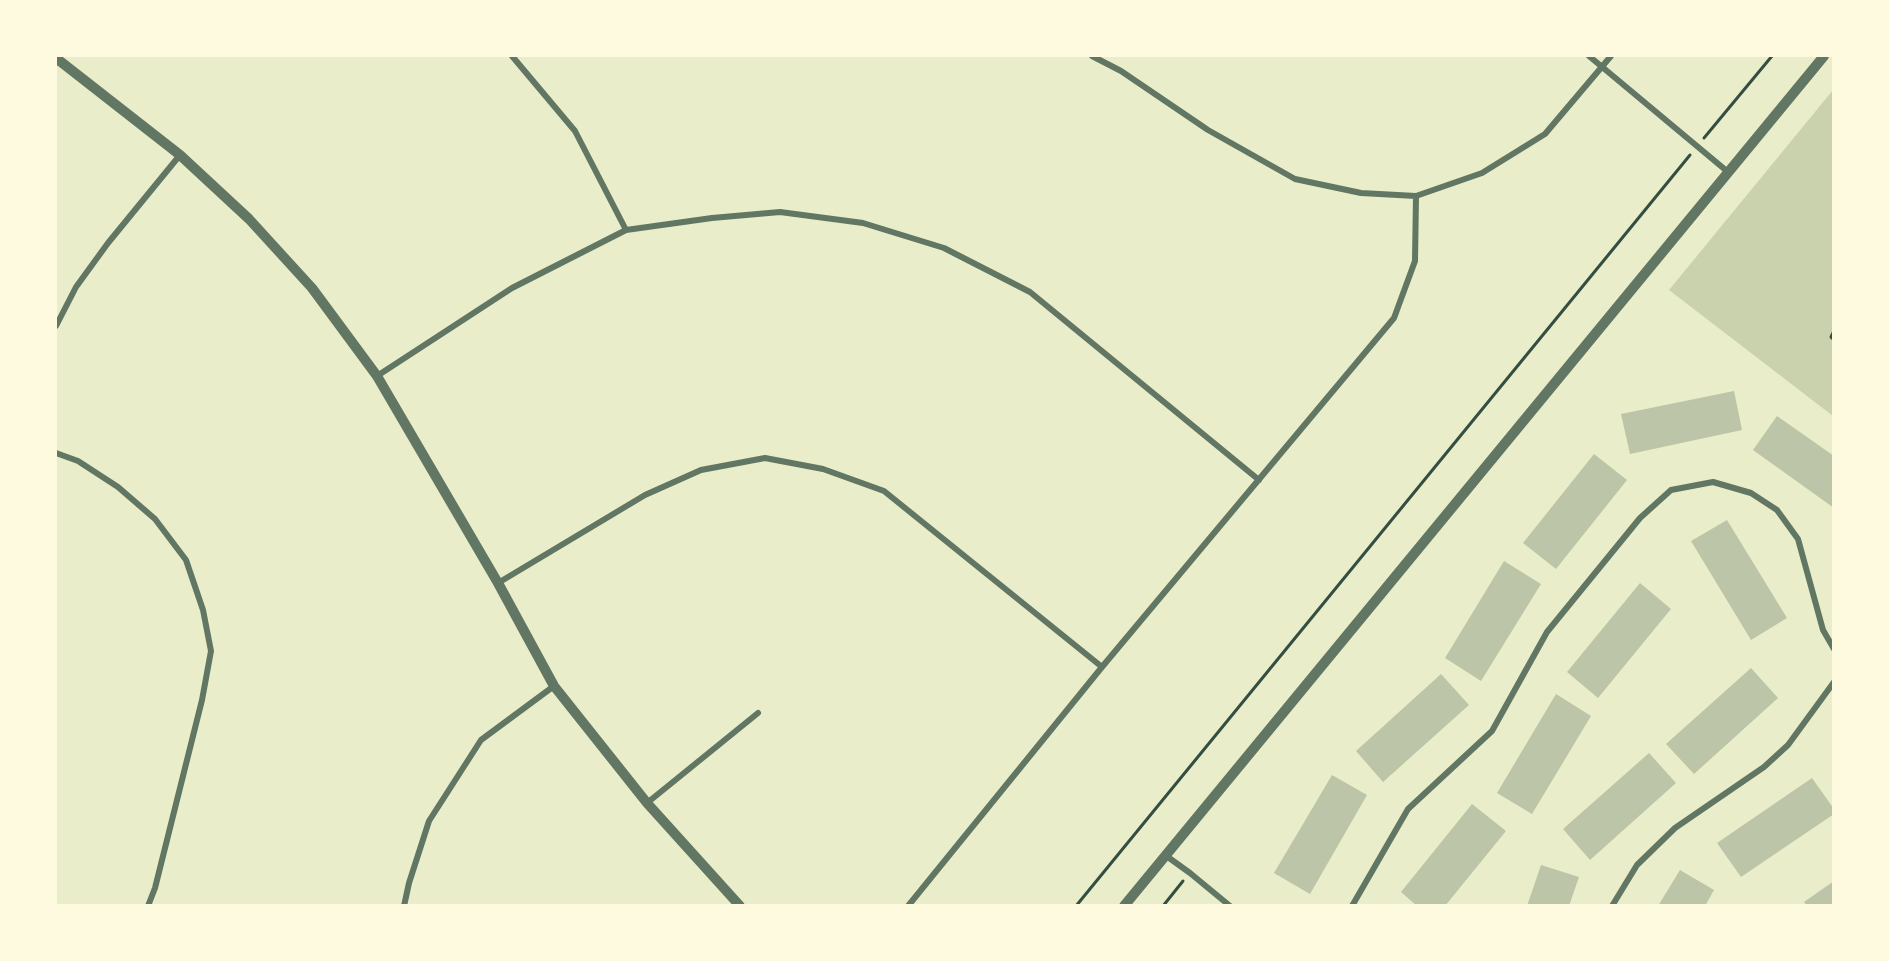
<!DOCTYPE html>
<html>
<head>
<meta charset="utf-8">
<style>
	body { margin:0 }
	#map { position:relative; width:1889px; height:961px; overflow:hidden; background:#e9edc9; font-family:Commissioner,sans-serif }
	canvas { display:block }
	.frame { position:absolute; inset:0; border:57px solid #fefae0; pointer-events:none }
</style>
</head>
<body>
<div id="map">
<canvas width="1889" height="961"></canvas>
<div class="frame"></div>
</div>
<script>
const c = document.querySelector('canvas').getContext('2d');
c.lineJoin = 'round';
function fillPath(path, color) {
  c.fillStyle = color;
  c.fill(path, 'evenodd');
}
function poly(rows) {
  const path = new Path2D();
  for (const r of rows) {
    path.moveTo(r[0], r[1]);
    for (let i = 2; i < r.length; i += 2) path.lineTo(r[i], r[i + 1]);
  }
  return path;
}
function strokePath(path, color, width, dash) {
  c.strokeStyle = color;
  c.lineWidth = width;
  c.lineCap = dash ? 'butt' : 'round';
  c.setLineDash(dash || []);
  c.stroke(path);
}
fillPath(poly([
	[1833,90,1833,416,1669,290]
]), '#cad2ad');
fillPath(poly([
	[1734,391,1742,430,1630,454,1621,414],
	[1777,416,1834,456,1834,508,1753,450],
	[1594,454,1627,480,1556,569,1523,543],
	[1727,520,1787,618,1751,640,1691,541],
	[1504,561,1541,584,1481,681,1445,658],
	[1640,583,1671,609,1598,698,1567,672],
	[1751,668,1778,698,1694,774,1666,744],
	[1441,674,1469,705,1383,782,1356,751],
	[1556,694,1591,716,1532,814,1497,793],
	[1649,753,1676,783,1590,860,1563,829],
	[1332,775,1367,795,1310,894,1274,873],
	[1812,778,1834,809,1834,814,1741,877,1717,843],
	[1472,804,1506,831,1445,906,1417,906,1401,892],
	[1541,865,1579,877,1569,906,1527,906],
	[1680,870,1714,890,1705,906,1658,906],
	[1834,881,1834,906,1807,906,1804,902]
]), '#bcc5a7');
strokePath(poly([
	[1704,138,1772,56],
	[1834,331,1831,337,1834,340],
	[1076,906,1690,155],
	[1163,906,1183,881]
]), '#344e41', 3);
strokePath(poly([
	[512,56,575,131,626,230],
	[1092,56,1121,71,1208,130,1295,179,1361,193,1416,196],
	[1589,56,1728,172],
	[56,326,76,287,108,243,180,155],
	[377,376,512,288,626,230,712,218,780,212,863,223,944,248,1030,292,1259,480],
	[56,453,78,461,118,487,155,519,186,560,203,610,211,651,202,700,155,888,148,906],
	[498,583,645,495,701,470,765,458,823,469,884,491,1102,667],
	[647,803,758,713],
	[1165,855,1190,873,1230,906],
	[404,906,409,883,429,821,481,740,554,686],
	[908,906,1102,667,1394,318,1415,261,1416,196,1482,173,1545,134,1611,56],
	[1352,906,1408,809,1492,731,1547,632,1640,518,1671,490,1713,482,1751,493,1777,510,1798,539,1823,630,1834,649],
	[1612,906,1637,865,1675,828,1764,767,1788,745,1834,682]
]), '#617663', 6);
strokePath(poly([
	[56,58,180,155,249,219,312,288,377,376,498,583,554,686,647,803,740,906],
	[1124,906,1824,56]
]), '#617663', 10);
</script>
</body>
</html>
